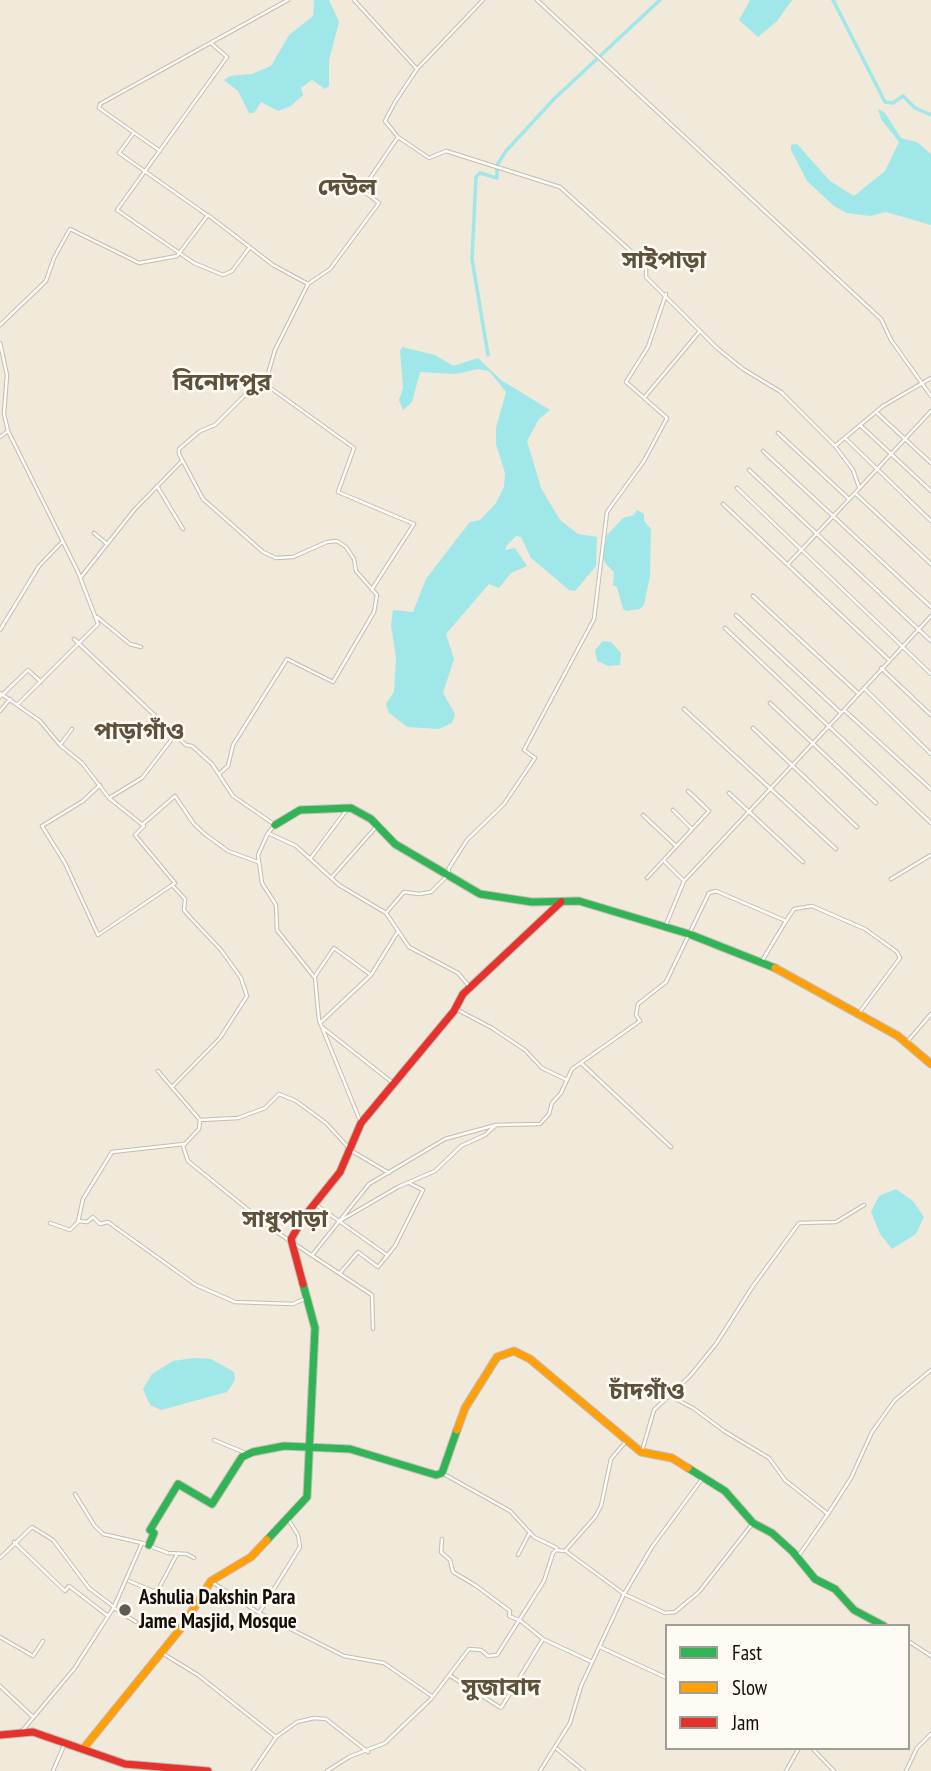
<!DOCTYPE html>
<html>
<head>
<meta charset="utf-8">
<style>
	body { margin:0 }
	#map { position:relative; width:931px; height:1771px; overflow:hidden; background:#f1e9da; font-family:"PT Sans Narrow",sans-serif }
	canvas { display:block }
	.legend { position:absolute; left:665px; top:1624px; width:245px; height:126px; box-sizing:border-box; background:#fefbf5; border:2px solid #a09d95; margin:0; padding:9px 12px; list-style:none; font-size:21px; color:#140f06 }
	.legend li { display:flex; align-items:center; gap:14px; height:35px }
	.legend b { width:35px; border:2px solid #a09d95 }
</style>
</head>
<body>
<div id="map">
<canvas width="931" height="1771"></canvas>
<ul class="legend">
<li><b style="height:9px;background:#30b455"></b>Fast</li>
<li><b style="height:9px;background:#ff9f0a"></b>Slow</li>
<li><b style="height:9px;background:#e5322d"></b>Jam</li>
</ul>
</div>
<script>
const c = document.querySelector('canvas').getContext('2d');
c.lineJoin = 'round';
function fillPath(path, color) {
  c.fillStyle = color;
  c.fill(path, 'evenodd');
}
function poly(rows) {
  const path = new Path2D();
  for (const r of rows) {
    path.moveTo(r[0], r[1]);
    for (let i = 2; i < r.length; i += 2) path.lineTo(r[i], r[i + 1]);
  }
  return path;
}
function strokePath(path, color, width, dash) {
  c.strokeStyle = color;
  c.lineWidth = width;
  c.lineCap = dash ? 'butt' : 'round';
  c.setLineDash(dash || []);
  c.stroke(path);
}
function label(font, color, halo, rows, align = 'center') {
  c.font = font + ' "PT Sans Narrow","Noto Sans Bengali",sans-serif';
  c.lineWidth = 5;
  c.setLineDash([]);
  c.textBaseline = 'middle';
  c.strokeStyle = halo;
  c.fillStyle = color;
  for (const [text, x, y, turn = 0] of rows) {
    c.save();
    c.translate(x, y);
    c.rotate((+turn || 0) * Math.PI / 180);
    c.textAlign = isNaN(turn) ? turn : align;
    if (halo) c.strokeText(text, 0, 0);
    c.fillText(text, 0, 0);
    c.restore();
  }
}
fillPath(poly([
	[314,0,329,0,339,22,329,60,329,86,325,89,312,80,301,88,303,95,291,106,278,111,261,102,254,113,249,113,238,91,224,80,230,76,252,74,271,66,289,35,313,16],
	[750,0,792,0,777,21,758,37,739,20],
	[878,109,885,113,901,138,917,142,931,154,931,225,886,212,870,216,847,213,834,206,807,181,791,150,791,145,797,144,830,181,854,196,885,171,899,142,881,119],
	[402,347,435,355,453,366,478,358,501,380,550,410,539,419,527,441,541,488,560,520,578,534,597,537,596,566,575,591,569,590,531,558,521,537,516,536,507,545,505,550,515,548,527,566,511,573,499,588,489,584,446,634,454,659,443,693,455,714,452,723,439,729,407,727,389,713,386,704,394,692,396,657,391,625,393,610,413,612,426,579,452,545,470,522,480,520,496,503,504,487,505,473,496,444,496,428,506,392,489,371,478,369,456,374,420,372,412,402,403,410,399,400,403,388,400,351],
	[637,510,644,514,644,521,651,529,650,576,644,605,640,609,627,611,623,609,617,587,613,585,614,572,605,563,603,554,607,535,623,518,634,515],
	[603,641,611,642,621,653,620,665,608,666,597,661,595,650],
	[896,1189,913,1201,924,1217,916,1234,892,1249,880,1234,871,1212,879,1196],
	[194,1358,211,1359,234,1372,235,1380,227,1392,161,1410,150,1405,143,1389,152,1374,173,1361]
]), '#a0e7e9');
strokePath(poly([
	[833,0,885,102,893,103,903,96,915,108,931,115],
	[488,355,472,259,476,177,480,173,497,178,497,165,506,151,554,99,660,0]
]), '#a0e7e9', 3.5);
const street = poly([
	[354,0,417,69],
	[483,0,417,69,395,102,385,121,398,137,429,158,446,151,560,187,646,265,646,277,717,348,743,369,781,392,835,446,883,406,931,378],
	[537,0,881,319,891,340,931,396],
	[212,44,227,57,117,210,194,263,223,275,232,271,250,247],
	[133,134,119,153,207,215],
	[160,151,99,108,100,104,288,0],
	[0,325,46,281,54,258,70,229,139,263,177,256,208,215,273,265,308,284],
	[0,343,7,375,4,414,8,431,78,572,98,624,17,705],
	[644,398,700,331],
	[931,411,855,493,931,564],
	[877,413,931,463],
	[861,426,931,491],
	[778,433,849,499],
	[0,437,8,431],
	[845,438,931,521],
	[835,446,853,470,859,487],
	[763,451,931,607],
	[749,470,931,641],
	[157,486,183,529],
	[737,488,931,674],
	[723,504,889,660],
	[94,533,107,544],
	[788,564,855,493],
	[81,577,135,509,182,461],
	[372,589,414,524,338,492,354,448,265,384,275,350,308,284,330,269,379,203,362,190,398,137],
	[753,596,859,694],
	[736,615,841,713],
	[931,616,844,710,931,789],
	[97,617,130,644,141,647],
	[725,628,931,823],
	[0,630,39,566,62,542],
	[74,639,186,745,192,746,212,764,233,796,275,825,268,833,258,855,262,883,276,905,277,930,315,978,319,1020,361,1123],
	[881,668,931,715],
	[864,688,931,754],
	[0,693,40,721,60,745],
	[0,697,28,670,41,682],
	[770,703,876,803],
	[684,709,836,849],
	[0,711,10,699],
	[753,728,857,827],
	[72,729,60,745,82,763,109,798,142,778,175,735],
	[219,774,228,766,233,745,287,659,333,682,374,612,377,595,356,571,354,559,346,547,337,541,327,542,293,557,276,558,263,552,203,499,179,454,179,449,200,431,215,425,247,393,265,384],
	[100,785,83,801,42,826,65,863,98,935,175,883,135,835,144,826,109,798],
	[729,793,803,862],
	[673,810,692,829],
	[643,815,676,846],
	[143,824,175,796,194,824,206,835,228,851,258,862],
	[268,833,296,846,339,885,386,913,404,892,419,894,431,892,448,875,449,868,467,840,504,804,535,758,524,750,594,619,607,512,644,461,667,418,626,382,648,347,666,294],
	[310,859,348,808],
	[664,861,684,881],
	[332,877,376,827],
	[647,878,709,811,688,791],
	[891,879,931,855],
	[172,885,185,899,184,910,188,915,221,950,241,978,247,996,220,1038,172,1087],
	[386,913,409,947,458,973,469,986],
	[786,921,794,909,812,906,865,929,897,952,900,958,859,1013],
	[665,927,684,881,844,710],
	[315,976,334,948,371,975,397,933],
	[456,1009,492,1028,525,1050,542,1068,567,1080],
	[320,1023,371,975],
	[322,1027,393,1083],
	[906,1043,931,1014],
	[581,1063,671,1147],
	[158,1071,200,1120,199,1129,183,1146,188,1161,272,1229,372,1295,373,1329],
	[200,1120,238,1118,265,1108,279,1094,296,1101,326,1123,349,1148],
	[350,1150,389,1173],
	[315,1204,387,1255],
	[78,1221,87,1222,93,1217,100,1224,108,1222,196,1285,235,1302,293,1304,306,1298],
	[338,1222,398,1187,435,1171,461,1146,485,1135,496,1125,540,1124,549,1114,552,1103,561,1093,572,1069,640,1021,636,1015,638,1004,666,982,709,893,716,891,786,921,762,961],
	[50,1223,70,1230,78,1222,83,1199,112,1152,184,1144],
	[313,1254,369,1184,445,1139,496,1125],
	[340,1273,358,1252,378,1267,395,1246,423,1190,409,1183],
	[668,1395,693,1408,724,1431,769,1458,785,1480,828,1514,851,1478,872,1432,895,1400,931,1370],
	[214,1440,248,1454],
	[642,1451,654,1410,690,1376,716,1344,753,1286,799,1223,836,1222,864,1205],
	[442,1473,510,1511,534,1537,557,1548],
	[702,1479,652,1547,624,1594,665,1613,675,1612,699,1592,753,1523],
	[75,1494,94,1525,103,1534,142,1543],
	[442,1539,441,1552,450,1560,453,1572,475,1585,510,1611,509,1616,521,1621,543,1639],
	[14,1542,65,1591,69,1586,108,1616],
	[518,1555,530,1532],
	[0,1558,32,1527,53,1540,89,1588,114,1607],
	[797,1558,827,1515],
	[129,1581,153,1591,158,1590,177,1554],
	[212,1582,259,1613,344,1656,384,1663,433,1697],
	[114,1608,136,1622],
	[259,1613,300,1547,298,1535,288,1519],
	[0,1637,33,1656,43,1641],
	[908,1641,931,1656],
	[600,1647,667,1678],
	[162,1653,198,1675,276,1737],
	[449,1675,501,1708,543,1639,592,1662],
	[0,1686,33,1717],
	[22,1731,74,1669,114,1607,142,1543,168,1553,187,1554,194,1558],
	[812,1748,834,1771],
	[557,1749,584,1771],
	[53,1771,65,1743],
	[253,1771,276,1737,297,1722,314,1718,326,1719,368,1752],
	[327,1771,349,1757,385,1743,431,1699,469,1649,481,1650,488,1656,497,1655,544,1581,553,1553,556,1550,565,1551,595,1517,601,1506,611,1459,628,1439],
	[540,1771,570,1723,581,1686,624,1594,567,1552],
	[786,1771,799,1748],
	[906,1771,917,1748,931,1734]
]);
const fast = poly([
	[275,825,300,810,351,808,371,819,395,844,480,894,532,902,579,901,689,934,775,968],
	[688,1468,725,1491,753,1523,772,1533,793,1552,815,1579,835,1589,854,1610,884,1626],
	[267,1540,307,1497,315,1328,303,1284],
	[149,1545,154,1533,150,1530,178,1484,212,1504,242,1457,253,1452,284,1446,350,1449,436,1475,442,1473,457,1430]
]);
const slow = poly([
	[775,968,898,1036,931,1064],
	[457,1430,465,1408,497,1357,514,1351,530,1359,641,1452,672,1458,688,1468],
	[83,1749,182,1627,211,1581,251,1557,267,1540]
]);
const jam = poly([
	[303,1284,291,1239,304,1217,340,1172,361,1123,454,1011,463,994,561,902],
	[0,1735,33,1732,125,1764,208,1771]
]);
strokePath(street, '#c3bcb1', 4.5);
strokePath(fast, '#c3bcb1', 9);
strokePath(slow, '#c3bcb1', 9);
strokePath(jam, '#c3bcb1', 9);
strokePath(street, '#fdfcf9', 2.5);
strokePath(fast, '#30b455', 7);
strokePath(slow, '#ff9f0a', 7);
strokePath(jam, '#e5322d', 7);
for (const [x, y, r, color] of [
	[125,1610,7,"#615b50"]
]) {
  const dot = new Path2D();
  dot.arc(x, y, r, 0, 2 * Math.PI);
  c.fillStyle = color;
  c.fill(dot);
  strokePath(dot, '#fefbf5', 2.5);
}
label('bold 21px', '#140f06', '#fefbf5', [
	["Ashulia Dakshin Para",139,1598],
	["Jame Masjid, Mosque",139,1622]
], 'left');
label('bold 24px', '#5d5139', '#fefbf5', [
	["দেউল",347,188],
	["সাইপাড়া",664,261],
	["বিনোদপুর",222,383],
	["পাড়াগাঁও",139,732],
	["সাধুপাড়া",285,1220],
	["চাঁদগাঁও",647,1392],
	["সুজাবাদ",501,1688]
]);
</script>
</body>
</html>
